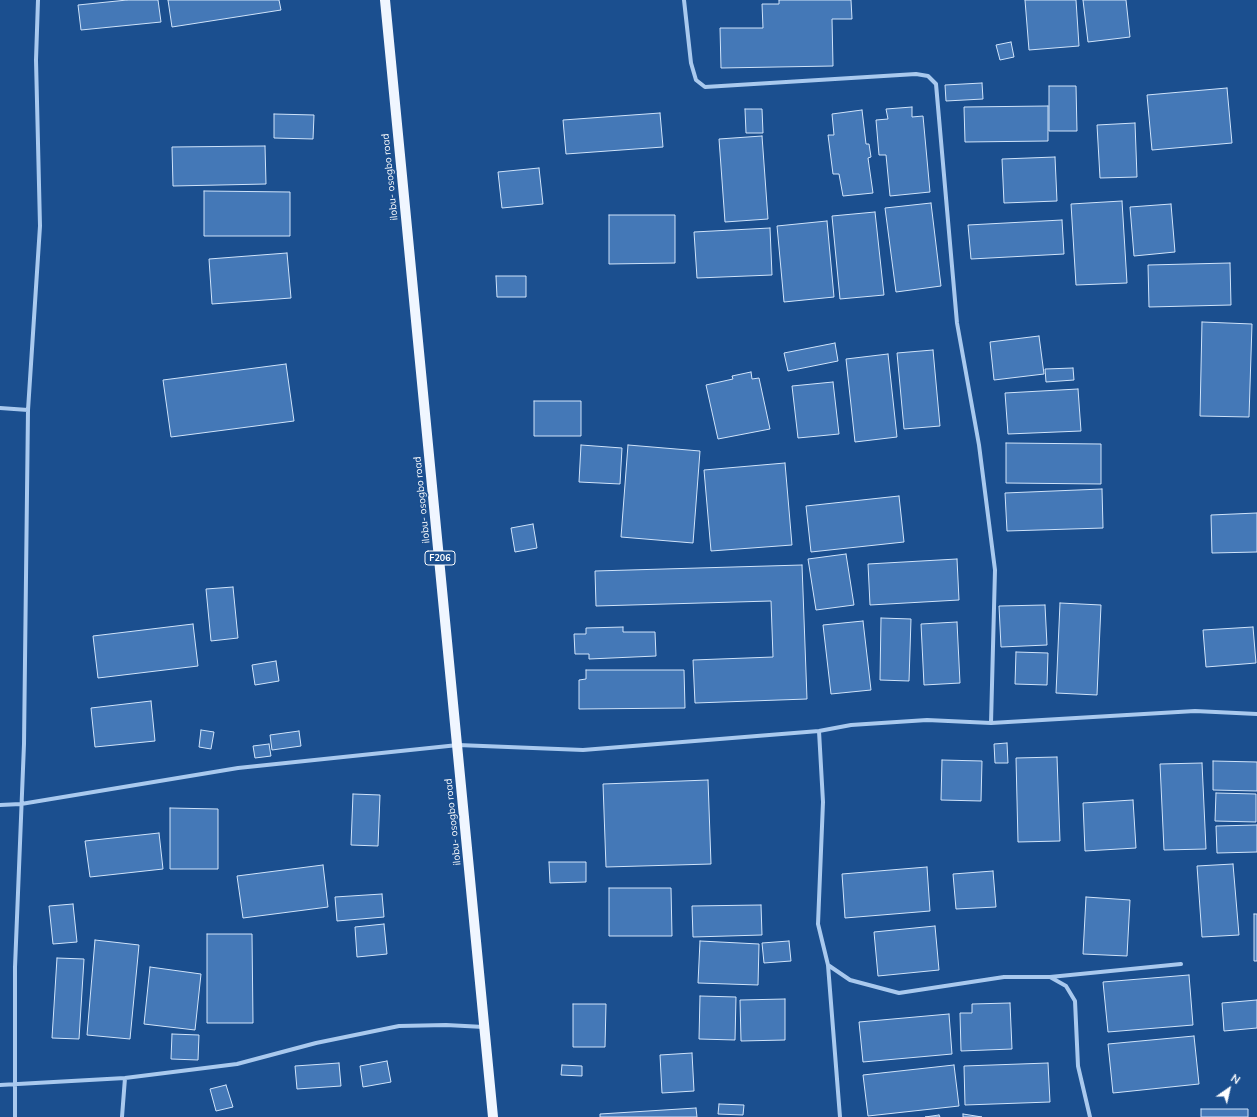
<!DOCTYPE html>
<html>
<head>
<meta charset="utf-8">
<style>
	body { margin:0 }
	#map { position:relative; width:1257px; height:1117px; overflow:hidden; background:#1b4f8f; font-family:Mulish,sans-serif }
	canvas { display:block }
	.north { position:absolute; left:1209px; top:1069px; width:40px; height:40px; -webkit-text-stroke:3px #1b4f8f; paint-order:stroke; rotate:34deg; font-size:11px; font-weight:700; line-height:16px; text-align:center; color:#fff }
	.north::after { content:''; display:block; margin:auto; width:14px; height:18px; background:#fff; clip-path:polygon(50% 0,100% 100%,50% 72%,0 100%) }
</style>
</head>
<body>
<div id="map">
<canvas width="1257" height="1117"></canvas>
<div class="north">N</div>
</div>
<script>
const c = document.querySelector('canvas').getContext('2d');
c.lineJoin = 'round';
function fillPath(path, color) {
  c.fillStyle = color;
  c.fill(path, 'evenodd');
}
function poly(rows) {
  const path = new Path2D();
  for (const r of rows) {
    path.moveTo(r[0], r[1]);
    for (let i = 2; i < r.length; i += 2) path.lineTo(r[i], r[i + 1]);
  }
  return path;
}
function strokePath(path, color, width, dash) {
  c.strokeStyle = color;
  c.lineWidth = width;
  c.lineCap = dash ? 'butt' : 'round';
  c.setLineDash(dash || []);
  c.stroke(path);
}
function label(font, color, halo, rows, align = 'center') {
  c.font = font + ' Mulish,sans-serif';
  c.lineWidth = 3.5;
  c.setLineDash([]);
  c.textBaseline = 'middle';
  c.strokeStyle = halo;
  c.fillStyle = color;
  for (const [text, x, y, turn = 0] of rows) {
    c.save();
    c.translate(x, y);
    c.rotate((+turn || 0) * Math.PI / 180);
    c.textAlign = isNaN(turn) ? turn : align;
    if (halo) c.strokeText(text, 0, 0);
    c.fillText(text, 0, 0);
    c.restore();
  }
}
const building = poly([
	[127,0,158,0,161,22,81,30,78,5,127,0],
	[168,0,279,0,281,10,172,27,168,0],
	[779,0,851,0,852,19,832,19,833,66,721,68,720,28,763,28,762,4,779,4,779,0],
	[1025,0,1076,0,1079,46,1029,50,1025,0],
	[1083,0,1126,0,1130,37,1088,42,1083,0],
	[1011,42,1014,57,1000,60,996,45,1011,42],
	[982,83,983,99,946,101,945,85,982,83],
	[1049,86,1076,86,1077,131,1049,131,1049,86],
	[1227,88,1232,143,1152,150,1147,95,1227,88],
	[1048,106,1048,141,965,142,964,107,1048,106],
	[912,107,912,117,923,116,930,192,890,196,886,155,879,155,876,120,888,119,886,109,912,107],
	[745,109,762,109,763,133,746,133,745,109],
	[862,110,866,144,869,144,871,157,868,158,873,193,843,196,839,174,833,174,828,135,834,135,832,114,862,110],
	[660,113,663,147,566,154,563,120,660,113],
	[274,114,314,115,313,139,274,138,274,114],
	[1135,123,1137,177,1100,178,1097,125,1135,123],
	[762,136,768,219,725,222,719,139,762,136],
	[265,146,266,184,173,186,172,147,265,146],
	[1055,157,1057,201,1004,203,1002,159,1055,157],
	[539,168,543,204,502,208,498,172,539,168],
	[204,191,290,192,290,236,204,236,204,191],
	[1122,201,1127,283,1076,285,1071,204,1122,201],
	[931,203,941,286,896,292,885,208,931,203],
	[1171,204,1175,252,1134,256,1130,207,1171,204],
	[875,212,884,295,840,299,832,216,875,212],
	[609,215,675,215,675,263,609,264,609,215],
	[1062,220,1064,254,971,259,968,225,1062,220],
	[827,221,834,297,784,302,777,226,827,221],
	[770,228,772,275,697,278,694,232,770,228],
	[287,253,291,298,212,304,209,259,287,253],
	[1230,263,1231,305,1149,307,1148,265,1230,263],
	[496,276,526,276,526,297,497,297,496,276],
	[1202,322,1252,324,1249,417,1200,416,1202,322],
	[1039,336,1044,374,994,380,990,342,1039,336],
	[835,343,838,361,788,371,784,353,835,343],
	[933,350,940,426,904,429,897,353,933,350],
	[888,354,897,437,855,442,846,359,888,354],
	[286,364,294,421,171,437,163,380,286,364],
	[1073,368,1074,380,1046,382,1045,369,1073,368],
	[751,372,752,379,759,378,770,429,718,439,706,385,733,379,732,376,751,372],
	[833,382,839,434,798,438,792,386,833,382],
	[1078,389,1081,431,1008,434,1005,393,1078,389],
	[534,401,581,401,581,436,534,436,534,401],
	[1006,443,1101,444,1101,484,1006,483,1006,443],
	[581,445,622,448,620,484,579,482,581,445],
	[628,445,700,451,693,543,621,537,628,445],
	[785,463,792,545,711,551,704,470,785,463],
	[1102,489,1103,528,1007,531,1005,493,1102,489],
	[899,496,904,542,811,552,806,506,899,496],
	[1257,513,1257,552,1212,553,1211,515,1257,513],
	[533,524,537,548,515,552,511,528,533,524],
	[846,554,854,605,816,610,808,559,846,554],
	[957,559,959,600,870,605,868,564,957,559],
	[802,565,807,699,695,703,693,660,773,657,771,601,596,606,595,571,802,565],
	[233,587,238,638,211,641,206,589,233,587],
	[1060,603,1101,605,1097,695,1056,693,1060,603],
	[1045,605,1047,645,1001,647,999,606,1045,605],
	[881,618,911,619,909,681,880,680,881,618],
	[863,621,871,690,831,694,823,625,863,621],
	[957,622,960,683,924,685,921,624,957,622],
	[193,624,198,666,98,678,93,636,193,624],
	[623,627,623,632,655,632,656,656,589,659,589,654,575,654,574,634,586,634,586,628,623,627],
	[1253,627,1256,663,1206,667,1203,630,1253,627],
	[1016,652,1048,653,1047,685,1015,684,1016,652],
	[276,661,279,681,255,685,252,665,276,661],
	[586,670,684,670,685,708,579,709,579,680,586,679,586,670],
	[151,701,155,741,95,747,91,708,151,701],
	[201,730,214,732,211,749,199,747,201,730],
	[299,731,301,746,272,750,270,735,299,731],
	[1007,743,1008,763,995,763,994,744,1007,743],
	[269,744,271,756,255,758,253,746,269,744],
	[1057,757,1060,841,1018,842,1016,758,1057,757],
	[942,760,982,761,981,801,941,800,942,760],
	[1213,761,1257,762,1257,791,1213,790,1213,761],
	[1202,763,1206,849,1164,850,1160,764,1202,763],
	[708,780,711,864,606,867,603,784,708,780],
	[1216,793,1256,794,1256,822,1215,821,1216,793],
	[353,794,380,795,378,846,351,845,353,794],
	[1133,800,1136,848,1085,851,1083,803,1133,800],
	[170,808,218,809,218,869,170,869,170,808],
	[1257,825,1257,852,1217,853,1216,826,1257,825],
	[159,833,163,869,90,877,85,841,159,833],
	[549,862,586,862,586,882,550,883,549,862],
	[1233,864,1239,935,1202,937,1197,866,1233,864],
	[323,865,328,907,243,918,237,876,323,865],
	[927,867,930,911,845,918,842,874,927,867],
	[993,871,996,907,956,909,953,874,993,871],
	[609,888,671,888,672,936,609,936,609,888],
	[382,894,384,917,337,921,335,897,382,894],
	[1086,897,1130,900,1127,956,1083,954,1086,897],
	[73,904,77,942,53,944,49,906,73,904],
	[761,905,762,935,693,937,692,906,761,905],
	[1254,914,1257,914,1257,961,1254,961,1254,914],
	[384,924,387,954,357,957,355,927,384,924],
	[935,926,939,970,878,976,874,932,935,926],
	[207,934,252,934,253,1023,207,1023,207,934],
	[95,940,139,945,130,1039,87,1035,95,940],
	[700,941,759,944,758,985,698,983,700,941],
	[789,941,791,961,764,963,762,943,789,941],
	[57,958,84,959,79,1039,52,1038,57,958],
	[150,967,201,974,195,1030,144,1024,150,967],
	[1189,975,1193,1025,1108,1032,1103,982,1189,975],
	[700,996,736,997,735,1040,699,1039,700,996],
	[785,999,785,1040,741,1041,740,1000,785,999],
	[1257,1000,1257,1028,1224,1031,1222,1003,1257,1000],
	[1010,1003,1012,1049,961,1051,960,1013,972,1013,972,1004,1010,1003],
	[573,1004,606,1004,605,1047,573,1047,573,1004],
	[949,1014,952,1054,863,1062,859,1022,949,1014],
	[172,1034,199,1035,198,1060,171,1059,172,1034],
	[1194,1036,1199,1084,1113,1093,1108,1044,1194,1036],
	[692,1053,694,1091,662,1093,660,1055,692,1053],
	[387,1061,391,1082,363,1087,360,1066,387,1061],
	[339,1063,341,1086,297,1089,295,1066,339,1063],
	[1048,1063,1050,1102,965,1105,964,1066,1048,1063],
	[562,1065,582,1066,582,1076,561,1075,562,1065],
	[954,1065,959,1106,868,1116,863,1075,954,1065],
	[226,1085,233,1107,216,1111,210,1089,226,1085],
	[719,1104,744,1105,743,1115,718,1114,719,1104],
	[696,1108,697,1117,600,1117,600,1114,696,1108],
	[1201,1109,1248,1109,1248,1117,1201,1117,1201,1109],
	[963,1114,982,1117,963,1117,963,1114],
	[939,1115,940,1117,925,1117,939,1115]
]);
fillPath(building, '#4478b7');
strokePath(building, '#cfe3fa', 1);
strokePath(poly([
	[684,0,691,63,696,80,705,87,916,74,928,76,936,84,957,323,979,445,995,570,991,723],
	[0,408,28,410],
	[819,731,823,802,818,924,828,965,850,980,899,993,1004,977,1050,977,1066,986,1075,1001,1078,1066,1090,1117],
	[0,805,21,804,238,768,458,745,583,750,819,731,851,725,927,720,991,723,1195,711,1257,714],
	[828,965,840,1117],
	[1050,977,1181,964],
	[0,1085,125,1078,237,1064,316,1043,399,1026,446,1025,484,1027],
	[15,1117,15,967,24,744,28,410,40,226,36,60,38,0],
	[122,1117,125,1078]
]), '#a9c9ee', 4);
strokePath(poly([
	[385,0,493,1117]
]), '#f0f6ff', 10);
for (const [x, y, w] of [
	[440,558,30]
]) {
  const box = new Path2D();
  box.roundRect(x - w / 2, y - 7, w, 14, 3);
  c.fillStyle = '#1b4f8f';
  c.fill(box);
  strokePath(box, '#fff', 1);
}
label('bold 9px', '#fff', null, [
	["F206",440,558]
]);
label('10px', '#fff', '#1b4f8f', [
	["ilobu- osogbo road",390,177,-96],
	["ilobu- osogbo road",422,500,-96],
	["ilobu- osogbo road",453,822,-96]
]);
</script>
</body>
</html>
